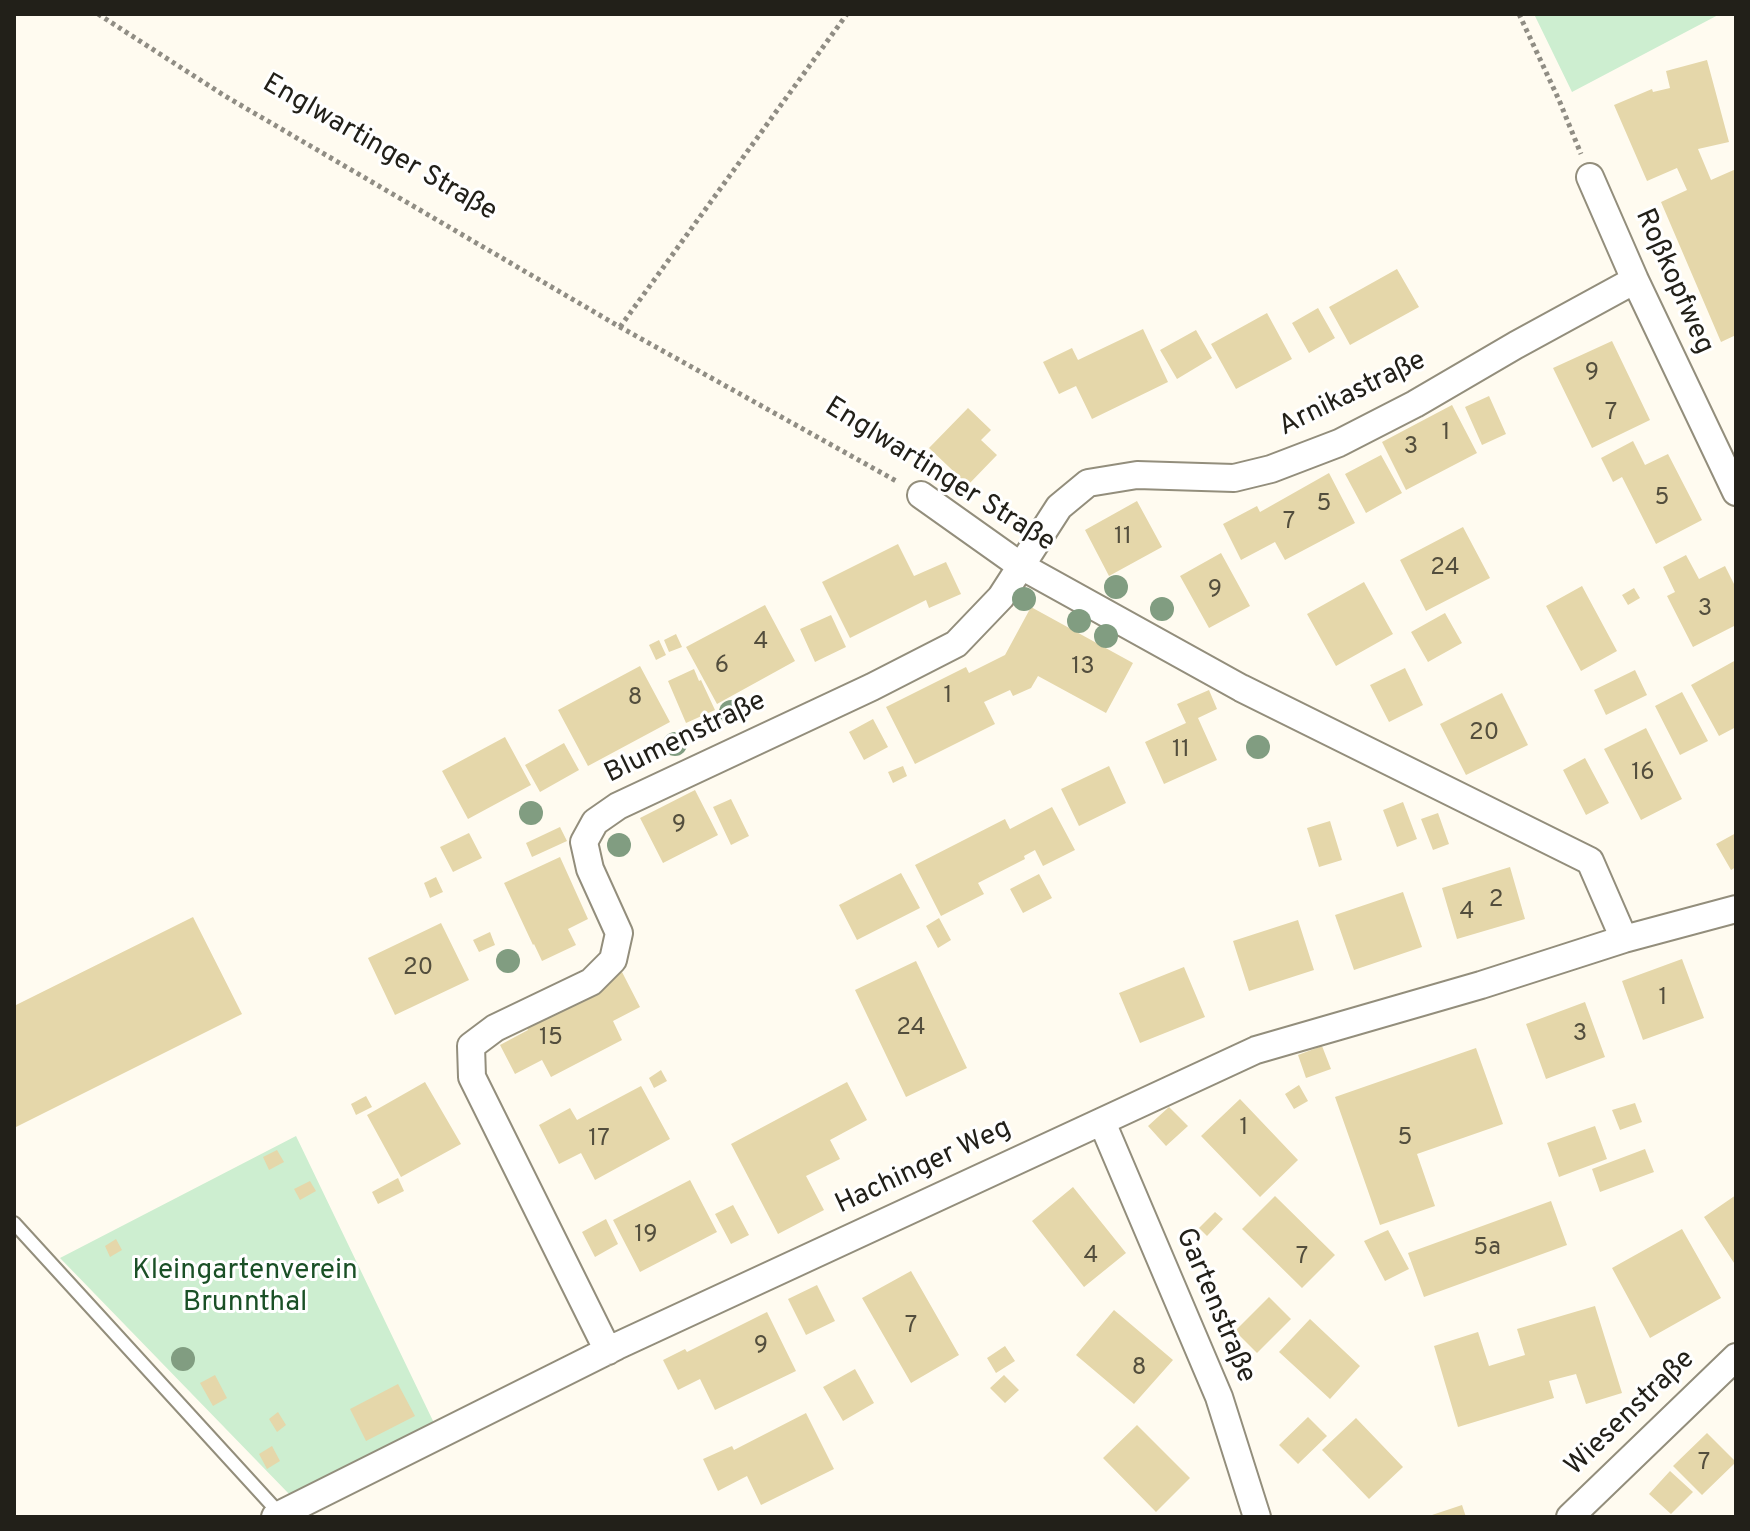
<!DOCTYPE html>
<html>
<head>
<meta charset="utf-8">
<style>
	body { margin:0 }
	#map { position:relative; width:1750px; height:1531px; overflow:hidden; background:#fffbf0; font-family:Overpass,sans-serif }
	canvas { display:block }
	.frame { position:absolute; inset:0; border:16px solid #222019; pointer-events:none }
</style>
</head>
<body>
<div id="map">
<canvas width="1750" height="1531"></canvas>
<div class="frame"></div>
</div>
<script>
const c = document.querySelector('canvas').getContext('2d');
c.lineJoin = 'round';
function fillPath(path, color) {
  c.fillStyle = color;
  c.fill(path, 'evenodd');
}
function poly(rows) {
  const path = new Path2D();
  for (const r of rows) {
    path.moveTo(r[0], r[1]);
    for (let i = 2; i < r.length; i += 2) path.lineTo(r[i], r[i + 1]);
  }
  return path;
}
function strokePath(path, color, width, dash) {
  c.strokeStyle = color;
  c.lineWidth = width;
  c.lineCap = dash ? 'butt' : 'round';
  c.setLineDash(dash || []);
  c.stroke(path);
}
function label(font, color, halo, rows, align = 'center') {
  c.font = font + ' Overpass,sans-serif';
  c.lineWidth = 6;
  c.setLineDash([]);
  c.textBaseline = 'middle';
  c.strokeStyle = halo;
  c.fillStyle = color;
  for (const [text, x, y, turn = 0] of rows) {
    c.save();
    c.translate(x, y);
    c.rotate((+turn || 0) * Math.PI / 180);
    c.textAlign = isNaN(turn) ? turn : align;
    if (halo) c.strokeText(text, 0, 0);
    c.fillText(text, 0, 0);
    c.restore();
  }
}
fillPath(poly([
	[1534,14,1720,14,1572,92],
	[296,1136,434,1423,290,1495,60,1258]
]), '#cdeed0');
fillPath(poly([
	[1707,60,1729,142,1698,149,1711,180,1736,169,1736,335,1721,342,1661,202,1687,190,1677,168,1647,181,1614,105,1652,89,1653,92,1670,88,1666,71],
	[1397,269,1419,307,1350,345,1329,307],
	[1318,308,1335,338,1309,353,1292,323],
	[1267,313,1292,359,1236,389,1211,344],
	[1143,329,1168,382,1092,419,1076,386,1059,394,1043,362,1072,348,1078,360],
	[1196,330,1212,358,1177,379,1160,350],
	[1612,341,1650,420,1592,448,1553,368],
	[1489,396,1506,434,1482,445,1465,407],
	[1452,405,1477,453,1406,490,1382,442],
	[968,408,991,430,981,440,997,455,968,485,929,448],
	[1633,441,1645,465,1668,454,1702,520,1656,544,1622,477,1613,482,1601,458],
	[1381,455,1402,493,1366,513,1345,474],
	[1329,473,1355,523,1285,560,1275,542,1241,560,1223,524,1257,506,1260,512],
	[1137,501,1162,547,1109,576,1085,530],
	[1463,527,1490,578,1426,611,1400,560],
	[898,544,914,576,946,562,961,594,929,608,926,600,850,638,822,582],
	[1221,553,1250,606,1209,628,1180,576],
	[1686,555,1699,579,1725,566,1736,588,1736,625,1693,647,1667,596,1675,592,1663,567],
	[1364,582,1393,634,1336,666,1307,614],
	[1582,586,1617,651,1581,671,1546,606],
	[1634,588,1640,598,1628,605,1622,595],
	[765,605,795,661,717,704,686,647],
	[1031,607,1133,663,1106,713,1038,676,1031,688,1013,696,1010,690,984,702,995,724,915,764,886,707,966,667,969,673,1005,655],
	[1445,613,1462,643,1428,662,1411,632],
	[831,615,846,647,815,662,800,629],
	[676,634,682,647,669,652,664,640],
	[659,640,666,655,656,660,649,645],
	[1736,660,1736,727,1719,736,1691,685],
	[640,666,670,722,588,766,558,710],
	[1405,668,1423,705,1389,722,1370,685],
	[694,669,699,681,701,680,715,710,686,723,668,681],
	[1635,670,1647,695,1606,715,1594,690],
	[1209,690,1217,709,1198,718,1217,760,1164,784,1145,742,1186,723,1177,704],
	[1682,692,1708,741,1680,755,1655,706],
	[1502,693,1528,745,1466,775,1440,724],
	[873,719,888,747,864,760,849,732],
	[1646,728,1682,799,1641,820,1604,749],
	[505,737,531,785,468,819,442,771],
	[564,743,579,770,540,792,525,765],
	[1585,758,1609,803,1586,815,1563,770],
	[903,766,907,776,893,783,888,772],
	[1109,766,1126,803,1079,826,1061,789],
	[695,790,718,835,663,863,640,818],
	[731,799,749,836,731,845,713,807],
	[1403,802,1417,839,1397,847,1383,810],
	[1052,807,1075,850,1043,866,1035,850,1024,856,1025,859,978,883,984,894,941,916,915,865,1005,819,1010,829],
	[1438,813,1449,844,1433,850,1421,819],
	[1330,821,1342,860,1319,867,1307,828],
	[560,827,567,841,532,857,526,843],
	[469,833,482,858,453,872,440,847],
	[1736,833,1736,867,1731,870,1716,844],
	[560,857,588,919,568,929,576,945,542,961,534,944,533,945,504,883],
	[1510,867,1525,919,1457,939,1442,888],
	[901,873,920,908,857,940,839,905],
	[1039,874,1052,898,1023,913,1010,889],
	[436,877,443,892,430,898,424,883],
	[1403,892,1422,947,1354,970,1335,915],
	[193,917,242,1014,14,1128,14,1006],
	[939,918,951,940,938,948,926,926],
	[1298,920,1314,970,1249,991,1233,941],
	[441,923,469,980,395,1015,368,958],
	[490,932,495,945,479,952,473,940],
	[1682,959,1704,1018,1643,1040,1622,981],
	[916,961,967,1068,906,1097,855,990],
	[1184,967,1205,1017,1140,1043,1119,993],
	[622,972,640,1007,613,1021,622,1040,551,1077,542,1060,515,1074,500,1045,528,1030,524,1023],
	[1585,1002,1605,1057,1546,1079,1526,1024],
	[1322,1046,1331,1069,1306,1078,1298,1055],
	[1476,1048,1503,1124,1417,1154,1435,1206,1380,1225,1335,1097],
	[661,1070,667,1081,654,1088,649,1078],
	[425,1082,461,1144,401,1177,367,1115],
	[847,1082,867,1120,830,1140,840,1159,806,1176,824,1210,778,1234,731,1144],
	[1299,1085,1308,1101,1294,1109,1285,1094],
	[641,1086,670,1139,595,1180,581,1153,559,1164,539,1125,570,1108,577,1120],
	[366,1096,372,1107,356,1115,351,1104],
	[1240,1099,1298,1160,1260,1197,1201,1136],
	[1635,1103,1642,1122,1620,1130,1612,1110],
	[1169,1107,1188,1126,1166,1146,1148,1126],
	[1595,1126,1607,1159,1559,1177,1547,1143],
	[1645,1149,1654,1172,1600,1192,1592,1169],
	[277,1150,284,1162,269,1170,263,1157],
	[398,1178,404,1191,378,1204,372,1192],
	[690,1180,717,1232,640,1272,613,1220],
	[310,1181,316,1191,300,1200,294,1189],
	[1073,1187,1126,1253,1084,1287,1032,1221],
	[1736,1195,1736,1266,1704,1217],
	[1275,1196,1335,1255,1302,1288,1242,1229],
	[1551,1201,1567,1245,1424,1297,1408,1253],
	[733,1205,749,1235,731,1244,715,1214],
	[1215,1212,1223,1219,1207,1236,1199,1228],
	[606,1219,618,1244,595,1257,582,1232],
	[1682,1229,1721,1298,1650,1338,1612,1268],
	[1388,1230,1409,1269,1385,1281,1364,1241],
	[116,1239,122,1250,110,1257,105,1246],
	[911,1271,959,1355,911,1383,862,1298],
	[817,1285,835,1321,806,1335,788,1299],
	[1269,1297,1291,1319,1257,1353,1235,1331],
	[1595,1306,1622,1393,1586,1404,1576,1374,1549,1381,1554,1398,1458,1427,1434,1346,1478,1332,1489,1366,1525,1355,1517,1329],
	[1114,1310,1173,1360,1134,1404,1076,1355],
	[767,1312,796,1371,715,1410,700,1379,678,1390,663,1360,685,1349,687,1352],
	[1310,1319,1360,1366,1330,1399,1279,1352],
	[1005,1346,1015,1361,996,1373,987,1358],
	[855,1369,874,1403,843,1421,823,1387],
	[215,1375,227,1398,213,1406,200,1383],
	[1004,1375,1019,1390,1005,1403,990,1388],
	[398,1384,415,1416,366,1441,350,1409],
	[278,1412,286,1425,277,1432,269,1419],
	[806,1413,834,1469,761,1505,747,1476,718,1491,703,1459,732,1446,734,1450],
	[1308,1417,1327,1436,1298,1464,1279,1445],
	[1356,1418,1403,1467,1369,1499,1322,1450],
	[1137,1425,1190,1478,1156,1512,1103,1458],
	[1707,1433,1736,1462,1702,1495,1673,1466],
	[272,1446,280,1461,267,1469,259,1454],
	[1670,1471,1693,1492,1671,1514,1649,1494],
	[1462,1505,1466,1517,1429,1517,1429,1516]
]), '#e5d7aa');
const lane = poly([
	[14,1223,280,1514]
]);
const street = poly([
	[1590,177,1635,280,1736,492],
	[921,495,1021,566,1241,688,1590,861,1624,939],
	[1102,1122,1219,1397,1257,1517],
	[608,1351,472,1077,471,1046,495,1028,591,982,613,960,619,933,590,869,584,842,595,822,618,806,872,687,956,644,1001,597,1059,507,1088,483,1137,475,1234,478,1271,469,1339,443,1415,404,1516,345,1635,280],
	[275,1517,617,1346,1256,1050,1481,985,1624,939,1736,909],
	[1570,1517,1736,1357]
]);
strokePath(lane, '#938e7c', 16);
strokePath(street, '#938e7c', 30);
strokePath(poly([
	[98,14,225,96,620,327,898,482],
	[1519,14,1559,100,1581,154],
	[620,327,847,14]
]), '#908d84', 5, [4, 4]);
strokePath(lane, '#fff', 12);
strokePath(street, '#fff', 26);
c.fillStyle = '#819d81';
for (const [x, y] of [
	[1116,587],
	[1024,599],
	[1162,609],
	[1079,621],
	[1106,636],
	[731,712],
	[675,744],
	[1258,747],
	[531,813],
	[619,845],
	[508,961],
	[183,1359]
]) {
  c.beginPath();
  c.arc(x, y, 12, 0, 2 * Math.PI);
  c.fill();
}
label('24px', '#534e3d', null, [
	["9",1592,374],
	["7",1611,414],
	["1",1446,434],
	["3",1411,448],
	["5",1662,499],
	["5",1324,505],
	["7",1289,523],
	["11",1123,538],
	["24",1445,569],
	["9",1215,591],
	["3",1705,610],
	["4",761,643],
	["6",722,667],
	["13",1083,668],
	["1",948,697],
	["8",635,699],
	["20",1484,734],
	["11",1181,751],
	["16",1643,774],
	["9",679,826],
	["2",1496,901],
	["4",1467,913],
	["20",418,969],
	["1",1663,999],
	["24",911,1029],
	["3",1580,1035],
	["15",551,1039],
	["1",1244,1129],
	["5",1405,1139],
	["17",599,1140],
	["19",646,1236],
	["5a",1487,1249],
	["4",1091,1257],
	["7",1302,1258],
	["7",911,1327],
	["9",761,1347],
	["8",1139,1369],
	["7",1704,1464]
]);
label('28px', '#222019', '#fff', [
	["Englwartinger Straße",379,149,30],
	["Roßkopfweg",1673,282,66],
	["Arnikastraße",1353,395,-26],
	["Englwartinger Straße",939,476,32],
	["Blumenstraße",686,739,-26],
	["Hachinger Weg",924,1168,-25],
	["Gartenstraße",1214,1306,67],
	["Wiesenstraße",1631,1414,-44]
]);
label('28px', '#1a5026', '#fff', [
	["Kleingartenverein",245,1272],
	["Brunnthal",245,1304]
]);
</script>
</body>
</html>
